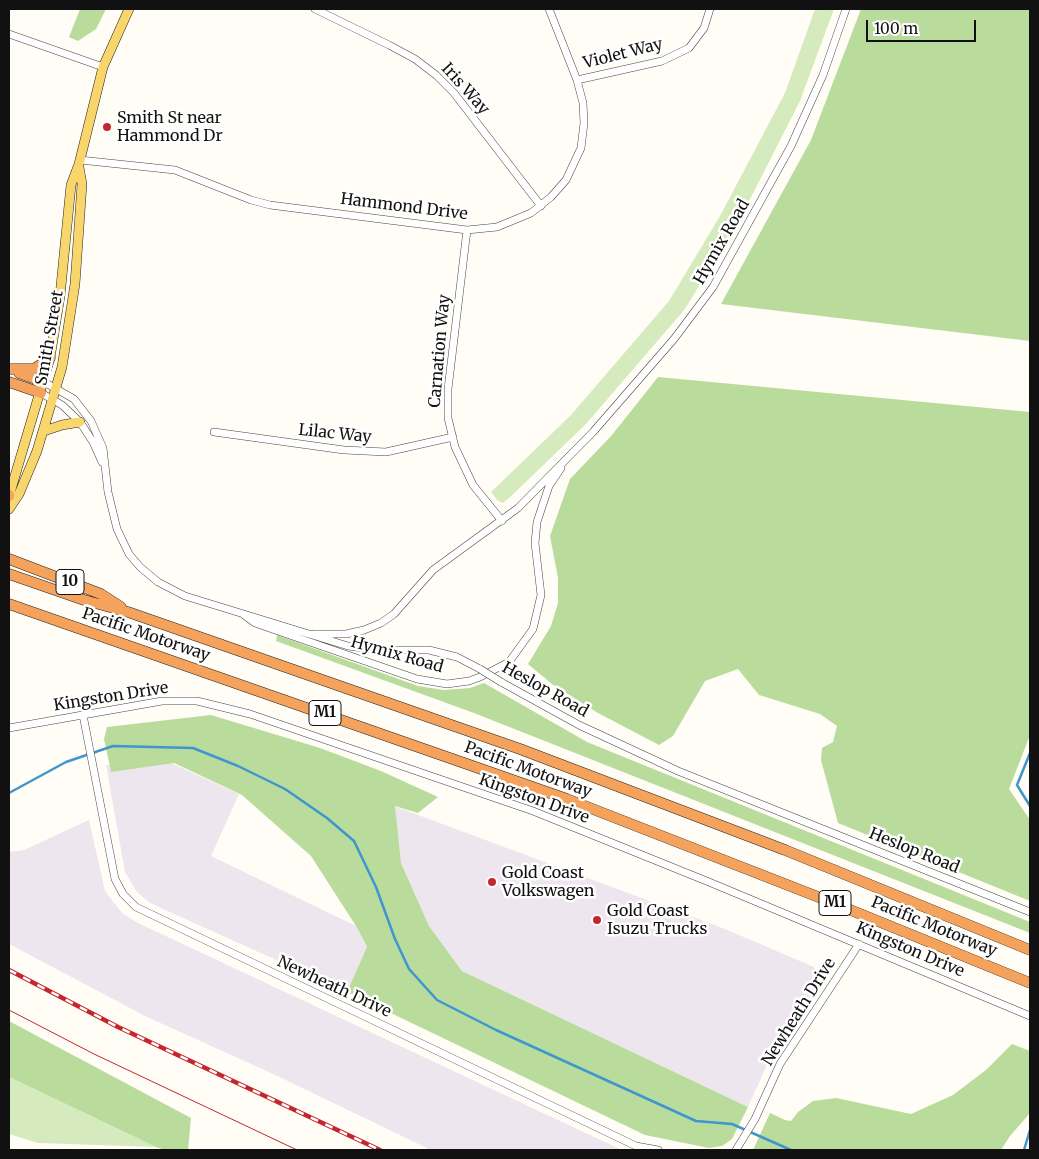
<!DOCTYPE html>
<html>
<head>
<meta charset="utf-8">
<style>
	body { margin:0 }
	#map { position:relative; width:1039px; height:1159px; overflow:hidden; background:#fffdf5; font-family:Merriweather,serif }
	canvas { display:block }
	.frame { position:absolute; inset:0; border:10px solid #111; pointer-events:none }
	.scale { position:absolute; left:866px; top:20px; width:110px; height:22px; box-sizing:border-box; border:2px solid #111; border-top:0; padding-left:6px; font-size:15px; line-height:18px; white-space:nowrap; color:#111; -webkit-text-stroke:4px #fff; paint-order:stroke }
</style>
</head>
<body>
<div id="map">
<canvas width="1039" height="1159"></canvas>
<div class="frame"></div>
<div class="scale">100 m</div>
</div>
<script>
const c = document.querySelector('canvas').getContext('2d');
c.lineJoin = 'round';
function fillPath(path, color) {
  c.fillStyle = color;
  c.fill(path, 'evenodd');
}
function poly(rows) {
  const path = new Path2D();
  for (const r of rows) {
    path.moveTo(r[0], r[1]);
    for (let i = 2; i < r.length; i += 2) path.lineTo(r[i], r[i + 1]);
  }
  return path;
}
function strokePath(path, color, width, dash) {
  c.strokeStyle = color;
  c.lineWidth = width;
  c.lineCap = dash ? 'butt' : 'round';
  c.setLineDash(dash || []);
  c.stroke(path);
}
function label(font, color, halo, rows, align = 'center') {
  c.font = font + ' Merriweather,serif';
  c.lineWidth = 5;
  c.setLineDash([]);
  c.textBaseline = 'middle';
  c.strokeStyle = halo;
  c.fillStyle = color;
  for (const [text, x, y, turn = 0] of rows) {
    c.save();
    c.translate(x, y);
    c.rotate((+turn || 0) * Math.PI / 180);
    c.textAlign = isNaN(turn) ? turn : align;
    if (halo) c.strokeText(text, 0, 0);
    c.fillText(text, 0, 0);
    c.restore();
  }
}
fillPath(poly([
	[171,763,239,794,211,856,356,926,367,948,347,992,150,903,137,892,125,872,106,765],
	[394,806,725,929,814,967,818,978,817,986,771,1056,748,1107,462,971,429,926,401,863],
	[89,820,105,891,122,913,138,923,622,1150,431,1150,271,1073,147,1017,9,944,9,852,24,850]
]), '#eee6ef');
fillPath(poly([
	[815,9,834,9,800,101,741,217,685,309,586,424,508,499,503,503,498,501,491,492,571,415,669,301,720,216,785,93],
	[9,1077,156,1147,38,1143,9,1134]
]), '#d5ebbd');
fillPath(poly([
	[80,9,106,9,96,29,78,41,69,37],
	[861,9,1030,9,1030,341,721,304,811,140],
	[658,377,1030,412,1030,735,1009,789,1030,820,1030,901,838,823,821,760,822,748,833,742,837,726,820,714,759,695,738,669,705,681,673,736,659,745,598,713,552,684,528,664,551,626,558,603,558,578,550,536,570,479,612,435],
	[277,635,418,686,444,690,470,688,484,683,587,742,1030,922,1030,933,474,713,276,641],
	[211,715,320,748,381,771,438,797,418,813,395,806,401,863,429,926,462,971,748,1107,732,1139,722,1146,709,1148,645,1135,347,992,367,947,356,926,311,856,242,795,174,763,111,772,104,739,107,727],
	[9,1021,191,1118,188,1150,165,1150,156,1147,9,1077],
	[1012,1044,1030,1051,1030,1113,1010,1136,1001,1150,753,1150,770,1113,785,1120,791,1121,798,1112,813,1101,836,1098,911,1114,953,1095,986,1070]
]), '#b9dc9c');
strokePath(poly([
	[1030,753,1017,785,1030,806],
	[9,793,66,762,113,746,193,748,238,766,285,789,327,818,354,841,376,887,395,939,409,969,437,1000,496,1030,696,1121,732,1124,791,1150],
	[1024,1150,1030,1130]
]), '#3f96cf', 2.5);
const minor = poly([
	[315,9,389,45,415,59,436,75,454,93,541,206],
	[9,34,103,67],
	[577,80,662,61,689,48,704,28,710,9],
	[80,160,175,170,251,200,270,205,467,230,497,227,531,213,551,197,566,180,581,148,584,123,583,103,577,80,549,9],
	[467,230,448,389,448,418,455,447,473,485,502,521],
	[44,382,74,399,91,421,103,448,108,492,117,529,129,554,140,567,158,582,185,596,348,646,379,650,429,650,457,657,480,669],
	[41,393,62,405,80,422,93,442,102,462],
	[214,432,344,450,386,452,453,437],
	[244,615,255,623,417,679,447,684,469,681,480,677,509,662,533,629,541,595,535,543,537,522,549,486,561,468],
	[314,634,346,634,364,630,381,623,394,614,433,570,518,508,593,432,674,339,713,287,791,146,823,75,846,9],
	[501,682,579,725,678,771,1030,912],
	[83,715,115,879,123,894,136,907,636,1146,658,1150],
	[9,728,162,701,197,701,250,714,533,811,709,882,1030,1016],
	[736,1150,755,1119,780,1064,859,944]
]);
const major = poly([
	[44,431,62,425,80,422],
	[9,496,50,358,60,296,71,185,79,164,103,67,129,9],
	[9,509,19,494,37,451,62,367,75,284,82,184,79,167]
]);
const highway = poly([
	[9,369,34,369,50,358],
	[19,373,44,382],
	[9,382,41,393],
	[9,495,9,496],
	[9,559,101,594,121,607],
	[9,574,84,600,128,612,520,749,785,850,1030,950],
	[9,604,567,799,826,900,1030,983]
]);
strokePath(minor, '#444', 8);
strokePath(major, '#222', 10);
strokePath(highway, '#222', 11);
strokePath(minor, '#fff', 7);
strokePath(major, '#f9d66b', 9);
strokePath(highway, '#f5a25d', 10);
strokePath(poly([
	[9,1010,94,1054,297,1150]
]), '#c4262e', 1);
const rail = poly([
	[9,970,118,1027,380,1150]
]);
strokePath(rail, '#c4262e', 4.5);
strokePath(rail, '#fff', 2.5, [8]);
const minorBridge = poly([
	[480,669,501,682]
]);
strokePath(minorBridge, '#444', 8, []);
strokePath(minorBridge, '#fff', 7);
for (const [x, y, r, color] of [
	[107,127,5,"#c4262e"],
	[492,882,5,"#c4262e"],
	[597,920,5,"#c4262e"]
]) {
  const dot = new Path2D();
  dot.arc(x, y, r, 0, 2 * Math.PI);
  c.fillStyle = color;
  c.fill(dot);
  strokePath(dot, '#fff', 2);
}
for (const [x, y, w] of [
	[70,582,28],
	[325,713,32],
	[835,903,32]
]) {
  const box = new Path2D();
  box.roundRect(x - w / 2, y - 12.5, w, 25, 4);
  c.fillStyle = '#fff';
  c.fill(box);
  strokePath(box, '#111', 1);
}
label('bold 15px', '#111', null, [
	["10",70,582],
	["M1",325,713],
	["M1",835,903]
]);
label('16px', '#111', '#fff', [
	["Violet Way",623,54,-14],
	["Iris Way",465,89,48],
	["Hammond Drive",404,207,7],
	["Hymix Road",722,242,-60],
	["Smith Street",50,338,-80],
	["Carnation Way",440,351,-85],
	["Lilac Way",335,434,6],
	["Pacific Motorway",146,635,19],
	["Hymix Road",397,655,16],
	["Heslop Road",545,690,29],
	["Kingston Drive",111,697,-9],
	["Pacific Motorway",528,770,20],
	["Kingston Drive",534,799,20],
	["Heslop Road",914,851,22],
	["Pacific Motorway",934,927,22],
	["Kingston Drive",910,950,23],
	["Newheath Drive",334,987,25],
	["Newheath Drive",799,1012,-58]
]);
label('16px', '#111', '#fff', [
	["Smith St near",117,118],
	["Hammond Dr",117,136],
	["Gold Coast",502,873],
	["Volkswagen",502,891],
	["Gold Coast",607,911],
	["Isuzu Trucks",607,929]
], 'left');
</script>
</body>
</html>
